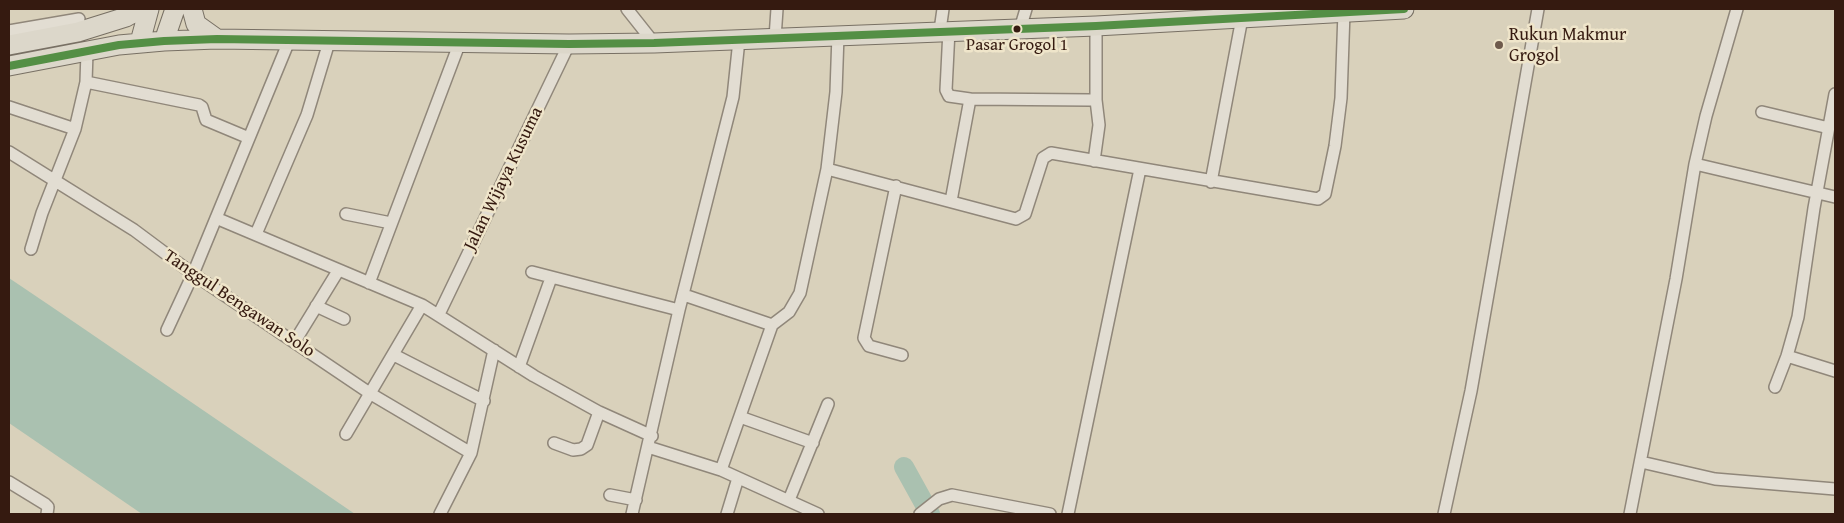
<!DOCTYPE html>
<html>
<head>
<meta charset="utf-8">
<style>
	body { margin:0 }
	#map { position:relative; width:1844px; height:523px; overflow:hidden; background:#d9d1bb; font-family:"Gentium Book Plus",serif }
	canvas { display:block }
	.frame { position:absolute; inset:0; border:10px solid #351a10; pointer-events:none }
</style>
</head>
<body>
<div id="map">
<canvas width="1844" height="523"></canvas>
<div class="frame"></div>
</div>
<script>
const c = document.querySelector('canvas').getContext('2d');
c.lineJoin = 'round';
function fillPath(path, color) {
  c.fillStyle = color;
  c.fill(path, 'evenodd');
}
function poly(rows) {
  const path = new Path2D();
  for (const r of rows) {
    path.moveTo(r[0], r[1]);
    for (let i = 2; i < r.length; i += 2) path.lineTo(r[i], r[i + 1]);
  }
  return path;
}
function strokePath(path, color, width, dash) {
  c.strokeStyle = color;
  c.lineWidth = width;
  c.lineCap = dash ? 'butt' : 'round';
  c.setLineDash(dash || []);
  c.stroke(path);
}
function label(font, color, halo, rows, align = 'center') {
  c.font = font + ' "Gentium Book Plus",serif';
  c.lineWidth = 5;
  c.setLineDash([]);
  c.textBaseline = 'middle';
  c.strokeStyle = halo;
  c.fillStyle = color;
  for (const [text, x, y, turn = 0] of rows) {
    c.save();
    c.translate(x, y);
    c.rotate((+turn || 0) * Math.PI / 180);
    c.textAlign = isNaN(turn) ? turn : align;
    if (halo) c.strokeText(text, 0, 0);
    c.fillText(text, 0, 0);
    c.restore();
  }
}
fillPath(poly([
	[9,278,52,307,355,514,142,514,9,423]
]), '#aac1b0');
strokePath(poly([
	[904,467,930,514]
]), '#aac1b0', 20);
const street = poly([
	[627,9,654,43],
	[1020,29,1026,9],
	[940,30,943,9],
	[949,30,946,90,949,96,970,99,1090,100,1096,100,1096,26],
	[9,31,79,19],
	[775,38,777,9],
	[86,82,199,105,202,107,206,120,249,138],
	[9,107,75,129],
	[1762,112,1829,128],
	[9,152,134,230,193,274,371,394,471,453],
	[1094,161,1099,125,1096,100],
	[1695,164,1835,197],
	[827,169,1016,219,1025,214,1043,158,1051,153,1318,199,1325,194,1335,146,1341,98,1344,12],
	[1211,182,1242,18],
	[896,186,864,338,869,346,902,355],
	[951,201,970,99],
	[346,214,391,223],
	[216,218,422,305,534,376,599,412,652,436],
	[256,234,307,115,329,42],
	[31,249,42,213,75,129,86,82,87,52],
	[532,272,679,310],
	[369,283,460,42],
	[684,295,772,325],
	[316,306,344,319],
	[439,314,569,44],
	[167,330,193,274,289,41],
	[295,341,338,271],
	[394,355,484,401],
	[1787,356,1835,371],
	[519,367,551,278],
	[1775,387,1787,356,1798,317,1814,208,1835,94],
	[740,417,813,443],
	[346,434,422,305],
	[554,443,573,450,581,449,587,445,599,412],
	[648,447,721,470,818,514],
	[1641,462,1715,479,1835,489],
	[721,470,772,325,789,312,800,293,827,169,836,92,838,35],
	[9,482,45,504,48,507,47,514],
	[610,495,636,500],
	[789,500,828,404],
	[440,514,471,453,494,350],
	[632,514,679,310,733,97,739,40],
	[727,514,738,478],
	[920,514,939,499,952,495,1050,514],
	[1068,514,1140,169],
	[1444,514,1471,391,1538,9],
	[1630,514,1676,279,1695,164,1706,116,1737,9]
]);
const primary = poly([
	[192,9,196,24,217,39],
	[164,41,175,9],
	[140,42,149,9],
	[9,45,78,32,126,17,140,9],
	[9,66,119,45,164,41,217,39,569,44,654,43,1096,26,1404,9]
]);
strokePath(street, '#90877a', 14);
strokePath(primary, '#787064', 21);
strokePath(street, '#e2ddd2', 11);
strokePath(primary, '#dcd7ca', 19);
strokePath(poly([
	[9,66,119,45,164,41,217,39,569,44,654,43,1096,26,1404,9]
]), '#548f45', 8);
for (const [x, y, r, color] of [
	[1017,29,4.5,"#351a10"],
	[1499,45,5,"#6e5a4c"]
]) {
  const dot = new Path2D();
  dot.arc(x, y, r, 0, 2 * Math.PI);
  c.fillStyle = color;
  c.fill(dot);
  strokePath(dot, '#efe5ca', 2);
}
label('17px', '#351a10', '#efe5ca', [
	["Pasar Grogol 1",1017,46]
]);
label('18px', '#351a10', '#efe5ca', [
	["Rukun Makmur",1509,35],
	["Grogol",1509,56]
], 'left');
label('18px', '#351a10', '#efe5ca', [
	["Jalan Wijaya Kusuma",504,179,-64],
	["Tanggul Bengawan Solo",239,304,34]
]);
</script>
</body>
</html>
